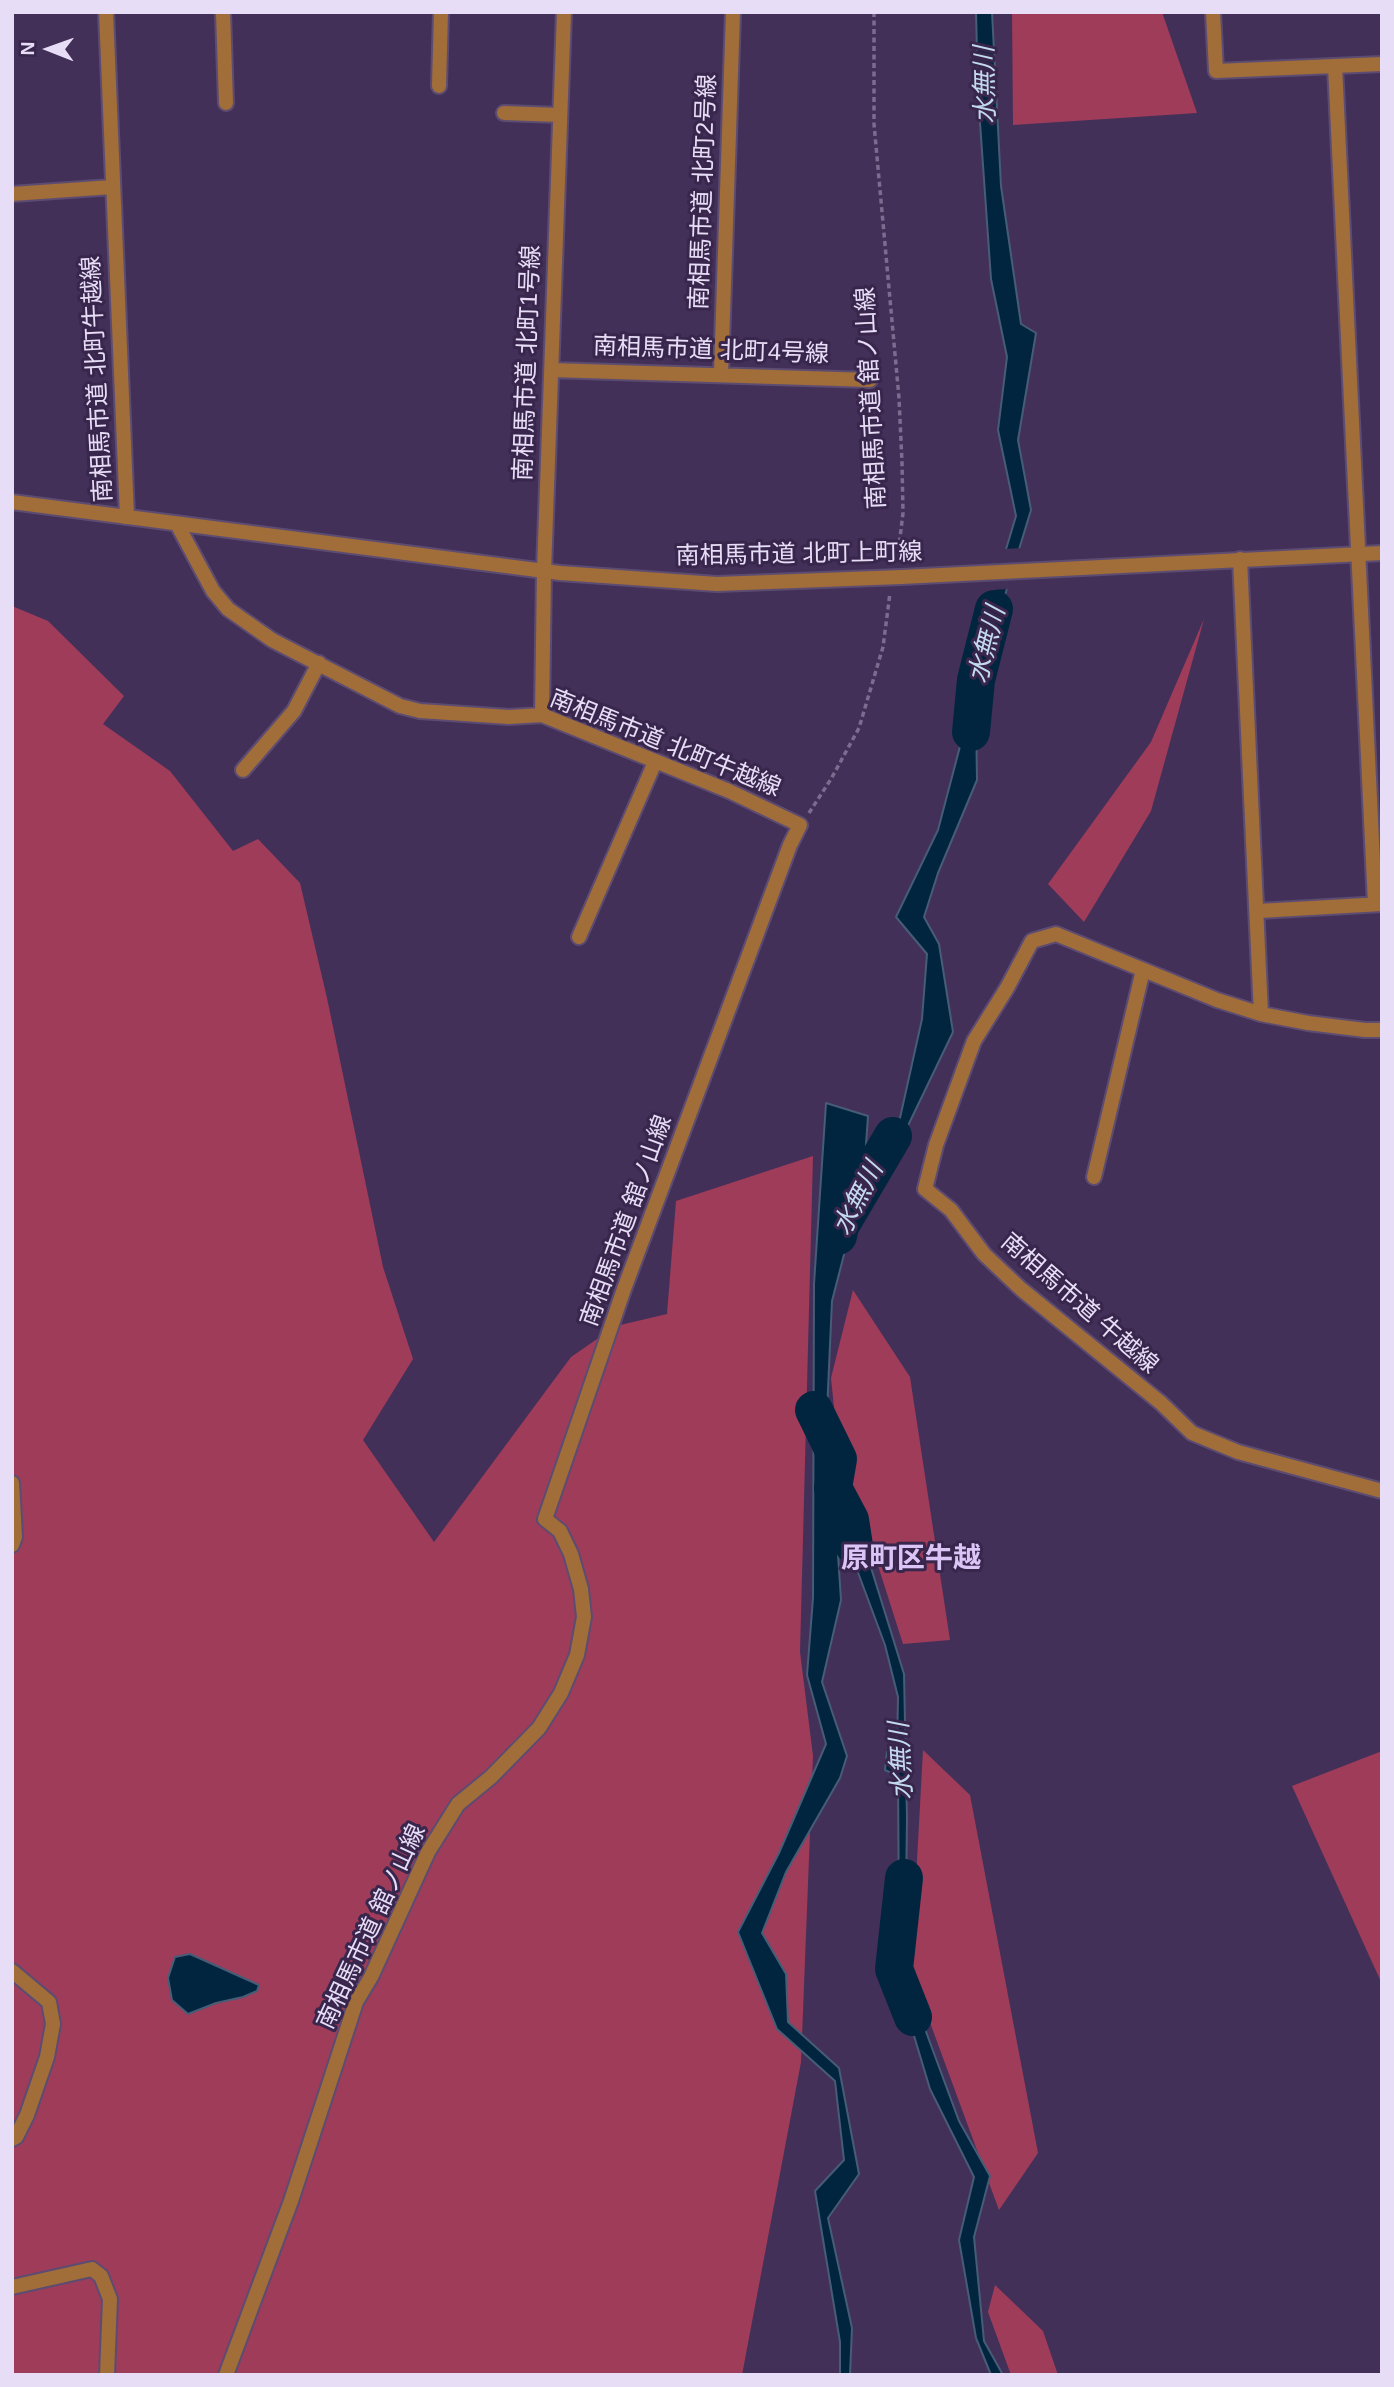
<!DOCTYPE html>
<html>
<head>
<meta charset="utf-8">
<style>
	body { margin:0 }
	#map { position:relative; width:1394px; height:2387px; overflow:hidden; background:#433059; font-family:Arial,sans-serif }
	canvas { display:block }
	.frame { position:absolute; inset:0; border:14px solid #e7ddf6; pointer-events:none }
	.north { position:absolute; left:14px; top:14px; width:70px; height:70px; -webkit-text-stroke:5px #39264d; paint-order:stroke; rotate:271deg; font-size:19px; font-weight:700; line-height:28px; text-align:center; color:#e7ddf6 }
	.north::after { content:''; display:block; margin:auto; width:24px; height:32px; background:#e7ddf6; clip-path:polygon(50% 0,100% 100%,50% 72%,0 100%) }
</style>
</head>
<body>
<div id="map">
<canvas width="1394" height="2387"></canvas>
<div class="frame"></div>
<div class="north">N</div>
</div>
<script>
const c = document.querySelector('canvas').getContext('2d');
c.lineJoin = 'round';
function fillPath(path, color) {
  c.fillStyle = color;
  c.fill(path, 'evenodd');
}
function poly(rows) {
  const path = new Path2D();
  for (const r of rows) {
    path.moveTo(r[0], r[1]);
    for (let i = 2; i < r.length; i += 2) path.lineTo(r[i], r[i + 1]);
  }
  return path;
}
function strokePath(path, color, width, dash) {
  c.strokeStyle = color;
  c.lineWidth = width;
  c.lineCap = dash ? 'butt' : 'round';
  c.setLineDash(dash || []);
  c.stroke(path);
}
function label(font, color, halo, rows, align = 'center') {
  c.font = font + ' Arial,"Noto Sans JP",sans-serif';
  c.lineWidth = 6;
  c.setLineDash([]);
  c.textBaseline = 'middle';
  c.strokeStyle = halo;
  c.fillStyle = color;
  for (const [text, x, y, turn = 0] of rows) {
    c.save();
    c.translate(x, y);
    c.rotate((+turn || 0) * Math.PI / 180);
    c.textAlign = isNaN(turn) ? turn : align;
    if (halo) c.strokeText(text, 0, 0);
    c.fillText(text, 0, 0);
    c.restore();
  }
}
fillPath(poly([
	[1012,12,1162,12,1197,113,1013,125],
	[12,606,48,621,124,696,103,724,170,771,233,851,258,839,300,883,327,998,383,1267,413,1359,363,1440,434,1542,571,1357,616,1326,667,1314,676,1201,813,1156,800,1652,813,1756,801,2062,742,2375,12,2375],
	[1204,619,1151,811,1084,922,1048,884,1151,742],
	[853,1290,910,1377,950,1640,903,1644,837,1437,831,1378],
	[923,1750,970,1795,1038,2153,999,2210,911,1971],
	[1382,1751,1382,1984,1292,1786],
	[995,2285,1043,2331,1058,2375,1011,2375,988,2312]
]), '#9f3c5a');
const water = poly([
	[976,12,992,12,1001,186,1021,324,1036,333,1018,440,1031,510,984,664,975,657,977,780,938,873,924,917,939,944,953,1032,890,1163,862,1185,832,1301,827,1411,828,1429,904,1674,907,1818,905,1975,959,2121,990,2176,974,2237,984,2341,1003,2375,991,2375,976,2338,959,2240,974,2177,930,2089,894,1969,899,1922,898,1776,885,1770,887,1752,897,1748,898,1697,885,1645,840,1524,838,1497,841,1490,831,1449,841,1600,822,1682,847,1756,840,1778,786,1872,762,1933,786,1974,788,2022,839,2068,859,2174,828,2218,852,2328,850,2375,840,2375,840,2342,815,2191,844,2160,835,2081,777,2029,738,1932,779,1853,826,1744,807,1675,813,1598,814,1284,826,1103,868,1116,864,1174,898,1127,922,1019,927,954,896,917,938,830,963,735,974,656,1016,516,998,430,1007,357,991,279,978,94,976,12],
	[190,1954,259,1985,257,1991,243,1997,216,2003,188,2014,172,2000,168,1978,175,1957,190,1954]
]);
fillPath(water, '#02253f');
strokePath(water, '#475c76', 2);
fillPath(poly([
	[1023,548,1010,589,990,590,1003,549]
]), '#433059');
strokePath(poly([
	[971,732,976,680,994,609],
	[838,1236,840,1226,893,1136],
	[814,1410,838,1459,833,1488,850,1520,854,1546],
	[904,1878,894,1969,913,2017]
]), '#02253f', 38);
const minor = poly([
	[106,12,127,517],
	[223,12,226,103],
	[1213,12,1216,71,1382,64],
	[1335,66,1375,904],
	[439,86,441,12],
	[504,113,559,115],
	[12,194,112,187],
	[551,370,870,380],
	[721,373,733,12],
	[177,524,213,591,228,609,272,640,400,706,420,711,509,717,542,715,729,791,800,825,790,845,624,1289,545,1519,560,1531,571,1554,581,1589,584,1617,577,1655,561,1693,539,1728,491,1777,458,1804,428,1852,371,1977,356,2002,291,2201,226,2375],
	[1240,559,1261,1014],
	[542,715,544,571,564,12],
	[243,770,294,711,319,663],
	[1258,911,1382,904],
	[579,937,655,762],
	[1382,1030,1365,1030,1308,1023,1261,1014,1217,1000,1056,934,1032,941,1007,988,974,1041,936,1145,925,1189,951,1210,984,1254,1021,1289,1161,1403,1192,1433,1238,1452,1382,1491],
	[1094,1177,1143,970],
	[12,1483,15,1537,12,1545],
	[12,1971,49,2002,53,2024,47,2057,27,2115,16,2137,12,2139],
	[12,2287,92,2269,101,2276,110,2299,107,2375]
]);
const tertiary = poly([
	[12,502,560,573,717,584,901,577,1382,553]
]);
strokePath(minor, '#5d4c72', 18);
strokePath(tertiary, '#5d4c72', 18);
strokePath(poly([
	[874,12,874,124,899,398,902,462,903,513,897,562],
	[809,813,831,779,859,728,883,647,890,593]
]), '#7c6c8f', 3.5, [5, 3.5]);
strokePath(minor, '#a16d38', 14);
strokePath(tertiary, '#a16d38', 14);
label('24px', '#e7ddf6', '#39264d', [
	["南相馬市道 北町2号線",704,192,-88],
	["南相馬市道 北町4号線",711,351,2],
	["南相馬市道 北町1号線",528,363,-88],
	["南相馬市道 北町牛越線",98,379,-93],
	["南相馬市道 舘ノ山線",872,398,-93],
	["南相馬市道 北町上町線",799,555,-1],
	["南相馬市道 北町牛越線",665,744,22],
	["南相馬市道 舘ノ山線",627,1221,-70],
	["南相馬市道 牛越線",1079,1304,41],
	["南相馬市道 舘ノ山線",372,1927,-65]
]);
label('italic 26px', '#c3daee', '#39264d', [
	["水無川",986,85,-91],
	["水無川",988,645,-76],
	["水無川",859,1199,-63],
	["水無川",902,1761,-93]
]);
label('bold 28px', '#dbc5f7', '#39264d', [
	["原町区牛越",911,1559]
]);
</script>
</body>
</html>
